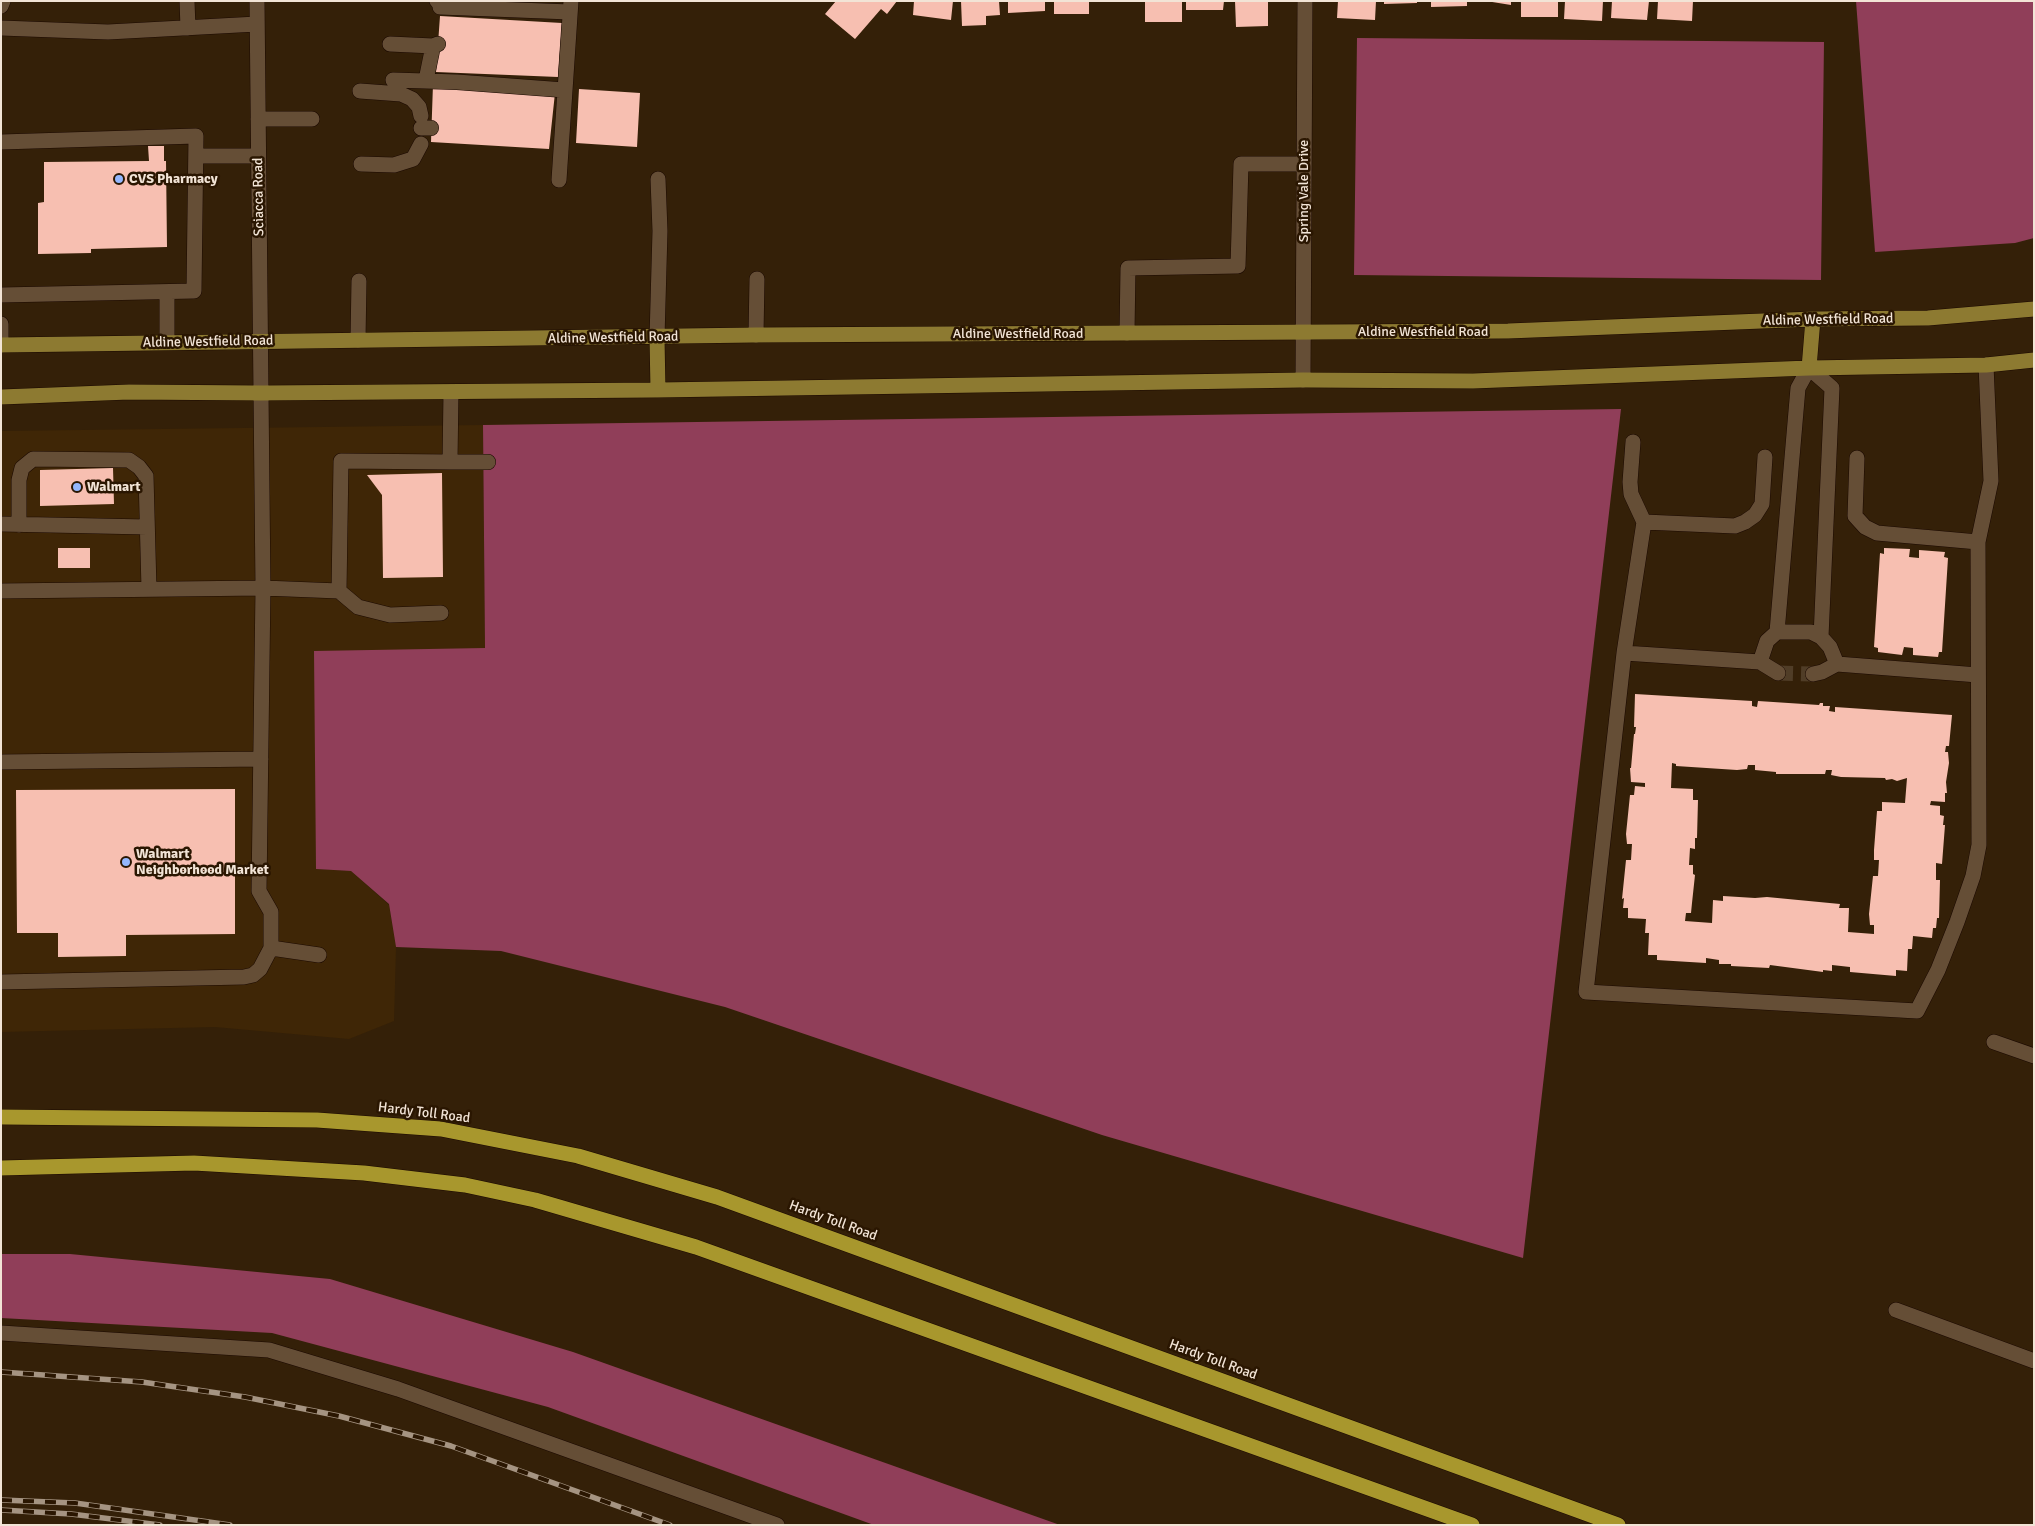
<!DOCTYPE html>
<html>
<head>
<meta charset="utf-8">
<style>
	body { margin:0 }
	#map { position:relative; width:2035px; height:1526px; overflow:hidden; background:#342008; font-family:Signika,sans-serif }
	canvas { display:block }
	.frame { position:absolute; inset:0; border:2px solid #f2e4d6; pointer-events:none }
</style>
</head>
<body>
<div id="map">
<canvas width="2035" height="1526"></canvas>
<div class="frame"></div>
</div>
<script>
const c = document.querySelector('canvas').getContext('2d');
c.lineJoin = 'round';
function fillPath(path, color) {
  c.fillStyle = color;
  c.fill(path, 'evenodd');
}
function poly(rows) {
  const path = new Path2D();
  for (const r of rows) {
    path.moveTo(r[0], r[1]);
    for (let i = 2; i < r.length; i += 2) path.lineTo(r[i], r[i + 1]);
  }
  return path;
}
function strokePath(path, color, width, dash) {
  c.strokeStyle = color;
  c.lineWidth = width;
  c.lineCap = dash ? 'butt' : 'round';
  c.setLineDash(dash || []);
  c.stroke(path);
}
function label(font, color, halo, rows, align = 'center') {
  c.font = font + ' Signika,sans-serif';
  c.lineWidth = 5;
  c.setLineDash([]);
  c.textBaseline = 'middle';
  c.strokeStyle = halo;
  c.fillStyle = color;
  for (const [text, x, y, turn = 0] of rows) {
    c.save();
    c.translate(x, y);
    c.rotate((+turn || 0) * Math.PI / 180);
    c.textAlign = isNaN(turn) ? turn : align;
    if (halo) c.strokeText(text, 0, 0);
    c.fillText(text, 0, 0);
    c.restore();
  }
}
fillPath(poly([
	[483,425,485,648,316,869,351,871,389,905,396,947,394,1021,349,1039,215,1027,1,1032,1,431]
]), '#3f2606');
fillPath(poly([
	[1856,1,2034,1,2034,238,2015,243,1875,252],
	[1357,38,1824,42,1821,280,1354,275],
	[1621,409,1523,1258,1102,1135,725,1007,501,951,396,947,389,904,351,871,316,869,314,651,485,648,483,425],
	[1,1254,70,1254,330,1279,573,1352,1060,1525,874,1525,548,1407,272,1333,1,1318]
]), '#903e59');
fillPath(poly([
	[836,1,897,1,887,14,881,9,855,39,825,14],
	[914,1,953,1,951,20,913,15],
	[961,1,999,1,1000,15,986,16,986,25,962,26],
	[1008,1,1045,1,1045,11,1008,13],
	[1054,1,1089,1,1089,14,1054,14],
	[1145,1,1182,1,1182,22,1145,22],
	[1186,1,1224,1,1223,10,1186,10],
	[1235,1,1268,1,1268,26,1236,27],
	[1338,1,1376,1,1375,20,1337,18],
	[1384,1,1417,1,1417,3,1384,4],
	[1431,1,1467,1,1467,6,1431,7],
	[1486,1,1511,1,1511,5],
	[1521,1,1558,1,1558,17,1521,17],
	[1565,1,1603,1,1602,21,1564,19],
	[1612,1,1649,1,1647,20,1611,18],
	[1658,1,1693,1,1692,21,1657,19],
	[440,16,562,23,558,77,436,72],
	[433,84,555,93,549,149,431,142],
	[579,89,640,93,637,147,576,143],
	[148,146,164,146,164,161,166,161,167,247,91,249,91,253,38,254,38,203,44,202,44,162,149,161],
	[113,468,114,504,40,506,40,470],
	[442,473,443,577,383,578,382,495,367,475],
	[58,548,90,548,90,568,58,568],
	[1884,548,1910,549,1909,557,1919,558,1919,550,1945,552,1944,557,1948,558,1942,652,1939,652,1938,657,1913,655,1913,648,1904,647,1902,655,1878,652,1878,648,1874,647,1880,553,1884,554],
	[1635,694,1752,701,1752,706,1757,707,1758,701,1819,705,1820,703,1823,703,1823,706,1830,706,1829,711,1835,712,1835,707,1952,715,1949,746,1946,746,1945,752,1948,752,1949,763,1946,782,1947,793,1945,793,1945,802,1931,801,1930,805,1940,806,1940,815,1944,816,1943,825,1945,825,1942,864,1936,863,1936,880,1940,880,1939,918,1937,918,1936,928,1933,928,1932,938,1913,936,1912,949,1908,949,1907,971,1896,970,1896,976,1850,972,1850,967,1832,965,1832,971,1823,970,1823,972,1770,965,1769,968,1731,966,1731,964,1719,964,1719,960,1706,958,1706,963,1657,960,1657,955,1648,955,1649,933,1645,933,1646,919,1628,918,1628,908,1623,908,1624,898,1622,899,1626,860,1631,860,1632,844,1627,844,1626,834,1630,795,1634,795,1635,786,1645,787,1645,783,1631,782,1630,768,1631,768,1634,734,1635,734,1636,727,1634,727],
	[1672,763,1676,764,1676,766,1737,770,1747,769,1748,765,1755,765,1755,770,1776,772,1776,774,1825,774,1826,770,1832,770,1831,775,1841,777,1885,778,1886,780,1892,779,1897,781,1907,778,1905,803,1882,802,1882,811,1877,811,1874,850,1874,860,1879,860,1878,876,1873,876,1869,914,1870,925,1874,925,1874,934,1848,932,1849,908,1839,908,1840,904,1767,897,1755,898,1723,896,1723,901,1713,900,1712,923,1685,921,1686,913,1691,913,1692,903,1695,875,1693,874,1693,865,1689,865,1690,848,1695,849,1695,838,1697,838,1698,800,1693,800,1693,789,1671,788],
	[235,789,235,934,126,935,126,956,58,957,58,933,17,933,16,790]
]), '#f7bfb1');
strokePath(poly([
	[1778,673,1813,674]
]), '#503d27', 15, [15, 8]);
const minor = poly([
	[187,1,188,28],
	[437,1,440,2,440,7,570,12],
	[1,6,3,1],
	[1,28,108,32,257,24],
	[390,44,433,46],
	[393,80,457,82,564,90],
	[426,80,433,46,438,44],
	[360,91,401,94,412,99,419,107,421,116],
	[258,119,312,119],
	[421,128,431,128],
	[1,142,196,136,194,291,1,295],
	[196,156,258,156],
	[361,164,394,165,413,159,421,144],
	[559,180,571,1],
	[1,324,1,345],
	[1127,333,1128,268,1238,266,1241,164,1304,164],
	[756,335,757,279],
	[657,338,660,231,658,179],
	[358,340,359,281],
	[167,342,167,292],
	[1303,380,1305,1],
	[1633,442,1630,482,1631,494,1644,522,1624,653,1586,992,1917,1011,1938,970,1957,922,1973,876,1979,845,1978,542,1991,481,1986,365],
	[1857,458,1855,516,1865,527,1877,533,1978,542],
	[450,462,488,462],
	[1644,522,1735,526,1745,522,1755,515,1762,504,1765,457],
	[1,524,147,527],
	[19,525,19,480,22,468,33,459,129,460,139,467,146,476,149,589],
	[1,591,263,588,339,591,341,461,450,462,451,392],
	[339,591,358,607,390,615,441,613],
	[1777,632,1798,388,1809,368,1832,388,1821,637],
	[1624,653,1760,662],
	[1837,664,1978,675],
	[1778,673,1760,662,1767,641,1777,632,1811,632,1821,637,1830,647,1837,664,1822,672,1813,674],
	[1,762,261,759],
	[271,948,319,955],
	[1,982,244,977,253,975,260,969,271,948,271,912,259,891,263,588,257,1],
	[1994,1042,2034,1056],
	[1896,1310,2034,1361],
	[1,1333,269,1350,398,1389,777,1525]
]);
const major = poly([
	[657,338,658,390],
	[1,345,756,335,1508,331,1813,319,1928,318,2034,309],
	[1809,368,1813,319],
	[1,397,129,392,261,393,658,390,1303,380,1473,381,1809,368,1986,365,2034,360]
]);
const highway = poly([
	[1,1117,317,1120,441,1129,578,1156,717,1197,1618,1525],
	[1,1168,194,1163,364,1173,465,1185,535,1200,696,1247,1472,1525]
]);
strokePath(minor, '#1b0900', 16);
strokePath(major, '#1b0900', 16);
strokePath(highway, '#1b0900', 16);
strokePath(minor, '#654e36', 15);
strokePath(major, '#8d7a31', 15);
strokePath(highway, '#a8972d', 15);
const rail = poly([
	[1,1372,142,1382,245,1397,339,1416,451,1446,670,1525],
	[1,1500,75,1503,230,1525],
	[1,1510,71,1514,160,1525]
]);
strokePath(rail, '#a59482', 5.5);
strokePath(rail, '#2a1601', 4, [11]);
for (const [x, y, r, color] of [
	[119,179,5,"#94b7fd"],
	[77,487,5,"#94b7fd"],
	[126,862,5,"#94b7fd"]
]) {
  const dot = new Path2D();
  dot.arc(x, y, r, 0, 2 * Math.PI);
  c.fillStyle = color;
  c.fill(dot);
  strokePath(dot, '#2a1601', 2);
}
label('bold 14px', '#f2e4d6', '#2a1601', [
	["CVS Pharmacy",129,179],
	["Walmart",87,487],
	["Walmart",136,854],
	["Neighborhood Market",136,870]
], 'left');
label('14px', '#f2e4d6', '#2a1601', [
	["Spring Vale Drive",1304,191,-90],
	["Sciacca Road",259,197,-91],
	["Aldine Westfield Road",1828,320,-1],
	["Aldine Westfield Road",1423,332],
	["Aldine Westfield Road",1018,334],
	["Aldine Westfield Road",613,338,-1],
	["Aldine Westfield Road",208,342,-1],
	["Hardy Toll Road",424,1113,7],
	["Hardy Toll Road",833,1221,20],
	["Hardy Toll Road",1213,1360,20]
]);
</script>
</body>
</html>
